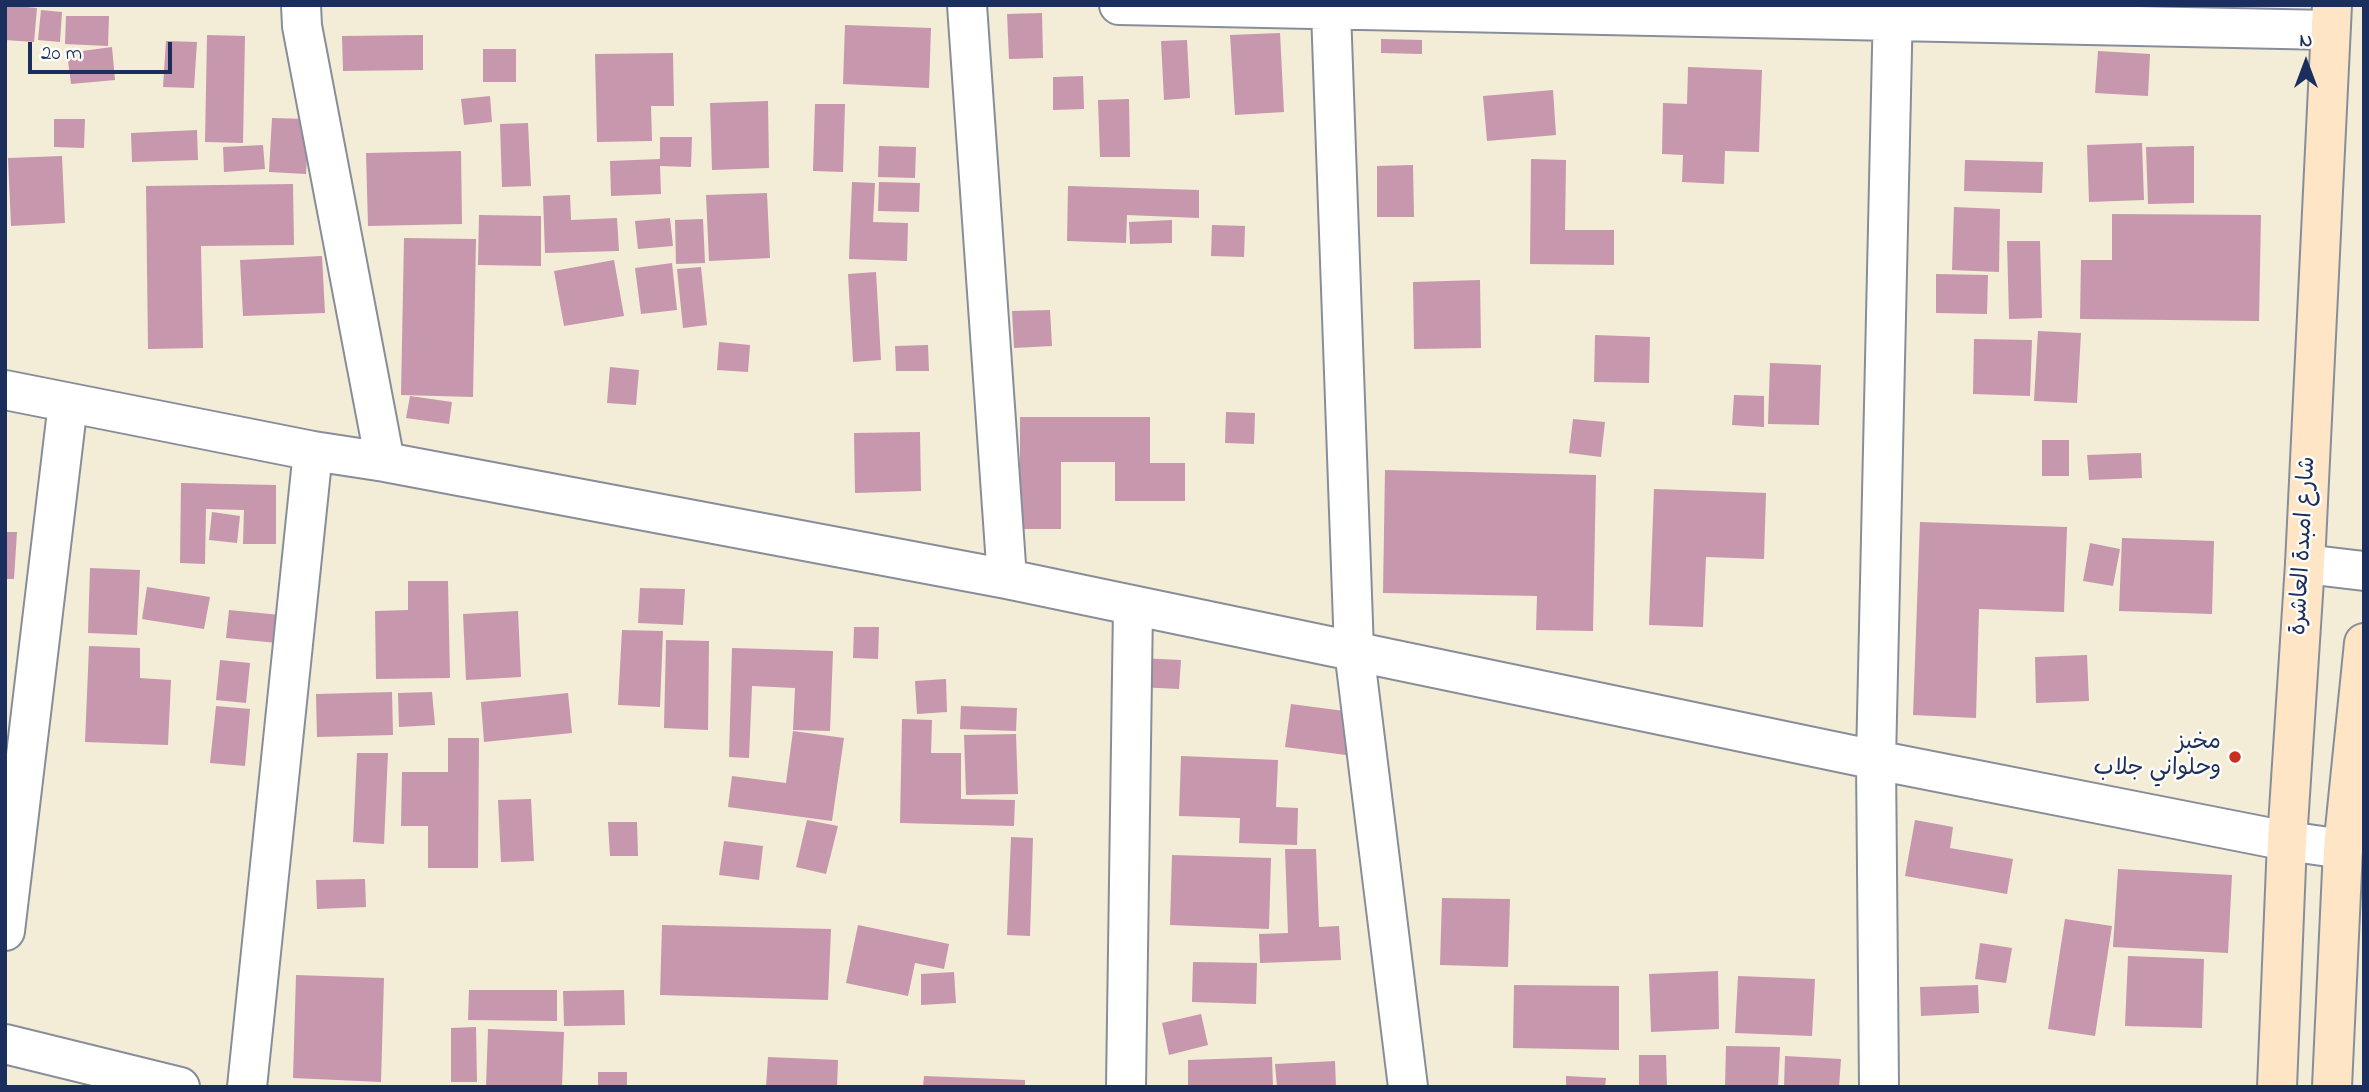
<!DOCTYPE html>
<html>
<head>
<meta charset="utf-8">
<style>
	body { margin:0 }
	#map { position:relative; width:2369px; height:1092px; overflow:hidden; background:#f3ecd7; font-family:"Indie Flower",sans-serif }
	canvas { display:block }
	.frame { position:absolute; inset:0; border:7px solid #1b2f5e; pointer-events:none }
	.north { position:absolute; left:2271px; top:28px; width:70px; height:70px; -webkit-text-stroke:5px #fdfcf7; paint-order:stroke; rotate:0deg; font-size:19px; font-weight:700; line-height:28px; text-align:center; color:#1b2f5e }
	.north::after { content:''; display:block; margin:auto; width:24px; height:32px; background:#1b2f5e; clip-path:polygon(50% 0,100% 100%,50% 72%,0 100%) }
	.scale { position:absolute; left:28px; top:42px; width:144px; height:32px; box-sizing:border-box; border:4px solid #1b2f5e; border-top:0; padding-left:9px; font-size:21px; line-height:24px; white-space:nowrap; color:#1b2f5e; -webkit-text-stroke:5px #fdfcf7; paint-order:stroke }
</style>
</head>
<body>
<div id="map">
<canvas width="2369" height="1092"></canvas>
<div class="frame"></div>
<div class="north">N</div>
<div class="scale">20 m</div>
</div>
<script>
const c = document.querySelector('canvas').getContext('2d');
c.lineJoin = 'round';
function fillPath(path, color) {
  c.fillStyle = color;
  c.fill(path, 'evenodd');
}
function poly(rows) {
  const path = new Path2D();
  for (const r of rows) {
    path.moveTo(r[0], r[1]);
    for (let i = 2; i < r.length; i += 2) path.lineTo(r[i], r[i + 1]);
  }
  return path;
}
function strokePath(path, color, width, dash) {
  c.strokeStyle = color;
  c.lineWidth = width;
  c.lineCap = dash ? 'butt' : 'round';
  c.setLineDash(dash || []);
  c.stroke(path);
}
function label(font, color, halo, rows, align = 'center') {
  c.font = font + ' "Indie Flower","Playpen Sans Arabic",sans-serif';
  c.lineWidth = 5;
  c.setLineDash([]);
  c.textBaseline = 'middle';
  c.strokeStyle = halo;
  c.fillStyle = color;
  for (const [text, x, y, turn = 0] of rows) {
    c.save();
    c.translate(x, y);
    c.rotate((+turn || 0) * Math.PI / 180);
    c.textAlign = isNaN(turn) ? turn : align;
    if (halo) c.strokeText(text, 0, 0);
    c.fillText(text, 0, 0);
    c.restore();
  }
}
fillPath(poly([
	[5,5,37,8,34,42,5,40],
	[41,10,62,12,60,42,38,40],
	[1042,13,1043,58,1009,59,1007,14],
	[66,16,109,16,108,46,65,44],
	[845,25,931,28,929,88,843,84],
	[1280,33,1284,112,1235,115,1230,35],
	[207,35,245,36,243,143,205,142],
	[423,35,423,70,343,71,342,36],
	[1381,39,1422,40,1422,54,1381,53],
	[1187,40,1190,98,1164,100,1161,41],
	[166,41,197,42,194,88,163,87],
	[112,47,115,80,71,84,67,53],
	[483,49,516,49,516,82,483,82],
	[2098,51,2150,54,2148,96,2095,93],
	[673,53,674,106,651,106,652,141,597,142,595,54],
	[1688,67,1762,70,1759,152,1725,151,1724,184,1682,182,1683,155,1662,154,1663,103,1687,104],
	[1083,76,1084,109,1053,110,1053,77],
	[1553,90,1556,135,1487,141,1483,96],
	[490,96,492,122,464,125,461,99],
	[1129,99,1130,157,1100,157,1098,100],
	[768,101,769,168,712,170,710,103],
	[815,104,845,104,843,172,813,171],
	[272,118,309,119,306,174,269,172],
	[54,119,85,119,84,148,54,147],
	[528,123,531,186,502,187,500,124],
	[197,130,198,160,132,162,131,133],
	[660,137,692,137,691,167,660,166,661,194,611,196,610,161,660,159],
	[2142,143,2144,200,2089,202,2087,145],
	[263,145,265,169,224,172,223,147],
	[879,146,916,147,915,178,878,177],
	[2194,146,2194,203,2148,204,2146,147],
	[461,151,462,224,368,226,366,153],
	[62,156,65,223,11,226,8,158],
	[1531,159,1566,160,1565,230,1614,230,1614,265,1530,264],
	[1965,160,2043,162,2042,193,1964,191],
	[1413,165,1414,217,1377,217,1377,166],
	[852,182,875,183,873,222,908,223,907,261,849,259],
	[879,182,920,183,919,212,878,211],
	[293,184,294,245,201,246,203,348,148,349,146,186],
	[1068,186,1199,190,1199,218,1127,215,1126,243,1067,241],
	[767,193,770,258,709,261,706,195],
	[570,195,571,220,617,218,619,251,545,253,543,196],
	[1954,207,2000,209,1999,272,1952,270],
	[2112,214,2261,215,2259,321,2080,319,2081,260,2112,260],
	[479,215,541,216,541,266,478,265],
	[670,218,673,246,638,249,635,221],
	[703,219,705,263,676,264,675,220],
	[1172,220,1172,243,1130,244,1129,222],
	[1212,225,1245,226,1244,257,1211,256],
	[404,238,476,239,473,397,401,395],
	[2007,241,2040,241,2042,318,2009,319],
	[322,256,325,313,243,316,240,260],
	[614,260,624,316,564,326,554,271],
	[672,263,677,310,641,314,635,268],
	[701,267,707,325,683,328,677,269],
	[876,272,881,360,853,362,848,274],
	[1936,274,1988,275,1987,314,1936,313],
	[1480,280,1481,348,1414,349,1413,282],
	[1050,310,1052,346,1014,348,1012,311],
	[2038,331,2081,333,2077,403,2034,401],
	[1595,335,1650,337,1649,383,1594,382],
	[1974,339,2032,340,2030,396,1973,394],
	[719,342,750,345,748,372,717,370],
	[928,345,929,371,896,371,895,346],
	[1770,363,1821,365,1819,425,1768,424],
	[610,367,639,370,636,405,607,403],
	[1734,395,1764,396,1764,427,1732,425],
	[410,396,452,402,449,424,406,418],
	[1226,412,1255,413,1254,444,1225,443],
	[1020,417,1150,417,1150,463,1185,463,1185,501,1115,501,1115,462,1061,462,1061,529,1020,529],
	[1573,419,1605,422,1601,457,1569,453],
	[920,432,921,491,855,493,854,433],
	[2042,440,2069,440,2069,476,2042,476],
	[2141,453,2142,478,2089,480,2087,455],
	[1385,470,1596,475,1593,631,1536,630,1537,596,1383,593],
	[181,483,276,485,276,544,243,544,244,510,206,509,205,564,180,563],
	[1654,489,1766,493,1764,559,1706,557,1703,627,1649,625],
	[212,512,240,516,237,543,209,540],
	[1920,522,2067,527,2064,612,1979,609,1976,718,1913,715],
	[5,532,17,532,14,579,5,579],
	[2122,538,2214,541,2212,614,2119,611],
	[2090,543,2120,549,2113,586,2083,581],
	[90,568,140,570,137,635,88,633],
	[408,581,448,581,450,678,376,679,375,611,408,610],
	[147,587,210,597,204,629,142,619],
	[640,588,685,589,683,625,638,623],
	[229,610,280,615,277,643,226,638],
	[518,611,521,677,466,680,463,614],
	[854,627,879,627,878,659,853,658],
	[622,630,663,631,660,707,618,705],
	[666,640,709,641,708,730,664,728],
	[89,646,140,648,140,678,171,680,168,745,85,742],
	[732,648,833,651,830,731,793,730,795,688,752,686,749,758,729,757],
	[2087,655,2089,701,2036,703,2035,657],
	[1139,658,1181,660,1179,689,1137,687],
	[220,660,250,663,246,703,216,700],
	[946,679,947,712,917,714,915,681],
	[392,692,393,735,317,737,316,694],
	[432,692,435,725,399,727,398,693],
	[568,693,572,733,484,742,481,702],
	[1291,704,1352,712,1346,755,1285,747],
	[216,706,250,709,245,766,210,763],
	[961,706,1017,708,1016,731,960,729],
	[902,719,932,720,931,753,961,753,961,799,1015,800,1014,826,900,823],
	[793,731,844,738,832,821,728,807,732,776,786,783],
	[1016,734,1018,794,966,795,964,735],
	[448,738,479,738,478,868,428,868,428,826,401,826,402,772,448,772],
	[357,753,388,753,384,844,353,842],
	[1181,756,1278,760,1276,807,1298,808,1297,845,1239,843,1240,818,1179,816],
	[531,799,534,861,501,862,498,800],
	[807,820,838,826,826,874,796,867],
	[1915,820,1953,827,1950,848,2013,859,2007,894,1905,876],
	[608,822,637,822,638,856,610,856],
	[1011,837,1033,838,1030,936,1007,935],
	[724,841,763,846,759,880,719,875],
	[1285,849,1316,849,1319,927,1339,926,1341,960,1260,963,1259,934,1288,933],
	[1172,855,1271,858,1269,929,1170,925],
	[2118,869,2232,875,2228,953,2113,947],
	[365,879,366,907,317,909,316,880],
	[1442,898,1510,899,1508,967,1440,965],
	[2065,919,2112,926,2095,1036,2048,1029],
	[662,925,831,929,828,1000,660,995],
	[858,925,949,944,944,969,915,963,908,996,846,983],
	[1980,943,2012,948,2006,983,1975,979],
	[2128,956,2204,959,2202,1028,2125,1026],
	[1193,962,1257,963,1256,1004,1192,1002],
	[1718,971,1719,1029,1651,1032,1649,974],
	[954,972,956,1003,921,1005,921,974],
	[296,975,384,978,381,1082,293,1078],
	[1738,976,1815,979,1812,1036,1735,1033],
	[1514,985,1619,986,1619,1050,1513,1048],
	[1978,985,1979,1013,1921,1016,1920,987],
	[469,990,557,990,557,1021,468,1020],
	[624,990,625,1025,564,1026,563,991],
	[1201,1014,1208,1045,1169,1055,1162,1023],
	[476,1027,477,1082,451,1082,451,1028],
	[488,1029,564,1032,562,1087,486,1087],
	[1726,1046,1780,1047,1778,1087,1725,1087],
	[1639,1055,1666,1055,1667,1087,1639,1087],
	[1785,1056,1841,1059,1839,1087,1784,1087],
	[768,1057,838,1060,837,1087,766,1087],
	[1272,1057,1273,1087,1188,1087,1188,1060],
	[1335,1061,1336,1087,1277,1087,1275,1064],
	[598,1072,627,1072,627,1087,598,1087],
	[924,1076,1025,1080,1025,1087,923,1087],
	[1566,1076,1606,1078,1605,1087,1566,1087]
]), '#c797ad');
const minor = poly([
	[301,5,302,26,385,462],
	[967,5,1007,579],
	[1119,5,2330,30],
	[1331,11,1354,650,1408,1087],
	[5,390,313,451,385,462,1007,579,1876,760,2287,841,2343,849],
	[5,931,68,403],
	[5,1044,180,1087],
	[247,1087,313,451],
	[1126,1087,1133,607],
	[1879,1087,1876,760,1893,5]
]);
const tertiary = poly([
	[2305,564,2364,571]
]);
const secondary = poly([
	[2277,1087,2287,841,2305,564,2332,5],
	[2332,1087,2343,849,2364,643]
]);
strokePath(minor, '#878e9a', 42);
strokePath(tertiary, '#878e9a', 42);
strokePath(secondary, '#878e9a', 42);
strokePath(minor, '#fff', 38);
strokePath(tertiary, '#fff', 38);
strokePath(secondary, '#fde5c5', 38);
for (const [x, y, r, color] of [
	[2235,757,7,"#c8321e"]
]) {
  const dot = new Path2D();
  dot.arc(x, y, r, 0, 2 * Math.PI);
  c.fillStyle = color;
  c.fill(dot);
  strokePath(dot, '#fdfcf7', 2.5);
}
label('23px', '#1b2f5e', '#fdfcf7', [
	["شارع امبدة العاشرة",2305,546,-87]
]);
label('23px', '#1b2f5e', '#fdfcf7', [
	["مخبز",2221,744],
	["وحلواني جلاب",2221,770]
], 'right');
</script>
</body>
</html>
